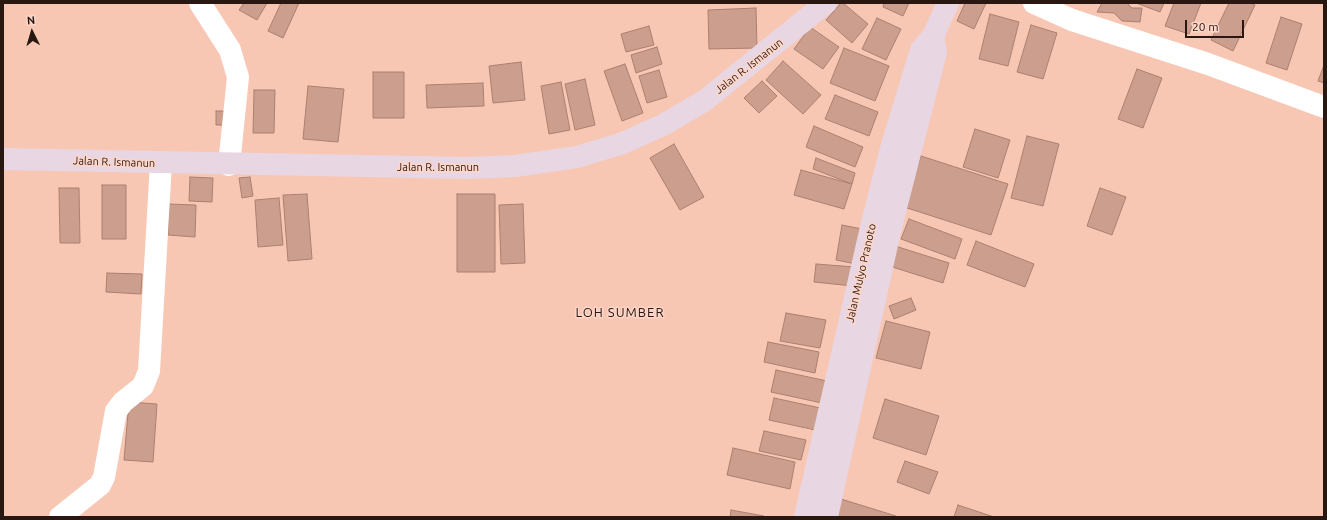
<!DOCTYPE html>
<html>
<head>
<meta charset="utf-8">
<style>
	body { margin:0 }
	#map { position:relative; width:1327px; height:520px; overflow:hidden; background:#f7c7b4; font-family:Ubuntu,sans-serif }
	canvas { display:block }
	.frame { position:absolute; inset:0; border:4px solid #291711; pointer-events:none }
	.north { position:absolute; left:12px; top:12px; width:40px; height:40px; -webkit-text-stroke:3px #fed6c8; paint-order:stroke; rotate:355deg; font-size:11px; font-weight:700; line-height:16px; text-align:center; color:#291711 }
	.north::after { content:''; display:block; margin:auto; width:14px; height:18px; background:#291711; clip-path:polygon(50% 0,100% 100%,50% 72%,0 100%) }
	.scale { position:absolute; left:1185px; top:20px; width:59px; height:18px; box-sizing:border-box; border:2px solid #291711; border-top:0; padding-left:5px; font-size:12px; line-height:14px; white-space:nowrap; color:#291711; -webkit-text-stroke:3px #fed6c8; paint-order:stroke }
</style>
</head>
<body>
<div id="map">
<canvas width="1327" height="520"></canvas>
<div class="frame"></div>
<div class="north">N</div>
<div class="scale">20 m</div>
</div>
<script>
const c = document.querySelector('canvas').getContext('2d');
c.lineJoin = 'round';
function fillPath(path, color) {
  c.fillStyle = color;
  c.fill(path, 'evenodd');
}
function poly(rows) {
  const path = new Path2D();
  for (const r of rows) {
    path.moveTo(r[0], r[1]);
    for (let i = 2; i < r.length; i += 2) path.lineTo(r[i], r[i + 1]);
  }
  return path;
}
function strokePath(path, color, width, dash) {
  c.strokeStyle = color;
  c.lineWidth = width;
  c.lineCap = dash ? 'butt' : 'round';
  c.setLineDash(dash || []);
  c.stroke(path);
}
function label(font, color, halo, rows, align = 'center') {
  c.font = font + ' Ubuntu,sans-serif';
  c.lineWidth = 3;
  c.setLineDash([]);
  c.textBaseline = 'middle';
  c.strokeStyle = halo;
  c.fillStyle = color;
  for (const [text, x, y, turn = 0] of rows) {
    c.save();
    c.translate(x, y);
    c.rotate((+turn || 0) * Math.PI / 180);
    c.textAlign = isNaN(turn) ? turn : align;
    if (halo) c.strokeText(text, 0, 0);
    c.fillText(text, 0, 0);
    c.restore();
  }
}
const building = poly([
	[244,3,267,3,257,20,239,10,244,3],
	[281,3,299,3,283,38,268,31,281,3],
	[841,3,843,3,868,24,852,43,826,20,841,3],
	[884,3,909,3,903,16,883,7,884,3],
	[965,3,986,3,974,29,957,21,965,3],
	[1102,3,1127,3,1132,8,1142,8,1140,22,1122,21,1114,13,1097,12,1102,3],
	[1136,3,1164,3,1160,12,1136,3],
	[1174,3,1201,3,1189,34,1165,26,1174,3],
	[1229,3,1250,3,1255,5,1233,51,1211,40,1229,3],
	[756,8,757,48,709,49,708,10,756,8],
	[990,14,1019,22,1008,66,979,59,990,14],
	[1281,17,1302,24,1287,70,1266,63,1281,17],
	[877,18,901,29,886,60,862,49,877,18],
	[1031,25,1057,33,1043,79,1017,72,1031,25],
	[649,26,654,45,626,52,621,34,649,26],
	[810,27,839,47,823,69,794,49,810,27],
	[657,47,662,64,636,73,631,55,657,47],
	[844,48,889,66,875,101,830,83,844,48],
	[783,61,821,95,803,114,766,80,783,61],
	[521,62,525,100,493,103,489,66,521,62],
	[625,64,643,113,622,121,604,71,625,64],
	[1324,65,1324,83,1318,81,1324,65],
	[1137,69,1162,78,1143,128,1118,119,1137,69],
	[659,70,667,97,647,103,639,76,659,70],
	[373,72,404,72,404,118,373,118,373,72],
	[585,79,595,125,575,130,565,84,585,79],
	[762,81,777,96,759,113,744,98,762,81],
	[561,82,570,130,549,134,541,86,561,82],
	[483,83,484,106,427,108,426,85,483,83],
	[308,86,344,89,338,142,303,139,308,86],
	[254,90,275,90,274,133,253,133,254,90],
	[835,95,878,112,869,136,825,119,835,95],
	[216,111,229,111,228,125,216,125,216,111],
	[814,126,863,147,855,167,806,147,814,126],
	[975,129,1010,140,998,178,963,167,975,129],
	[1027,136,1059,144,1043,206,1011,198,1027,136],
	[674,144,704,197,680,210,650,158,674,144],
	[921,156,1008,184,991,235,904,207,921,156],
	[816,158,855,173,852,184,813,169,816,158],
	[801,170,852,184,844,209,794,195,801,170],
	[190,177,213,178,212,202,189,201,190,177],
	[250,177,253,196,242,198,239,178,250,177],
	[102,185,126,185,126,239,102,239,102,185],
	[59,188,79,188,80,243,60,243,59,188],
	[1100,188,1126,197,1112,235,1087,226,1100,188],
	[307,194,312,259,288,261,283,195,307,194],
	[457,194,495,194,495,272,457,272,457,194],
	[279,198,283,245,258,247,255,200,279,198],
	[169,204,196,205,195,237,168,235,169,204],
	[523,204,525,263,501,264,499,205,523,204],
	[909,219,962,239,955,259,901,239,909,219],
	[842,225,862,229,856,264,836,260,842,225],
	[976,241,1034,264,1025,287,967,265,976,241],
	[892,245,949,263,943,283,886,265,892,245],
	[816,264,855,267,853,286,814,282,816,264],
	[107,273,142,274,141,294,106,292,107,273],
	[911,298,916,310,894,319,889,306,911,298],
	[786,313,826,320,820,348,780,341,786,313],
	[886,321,930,332,921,369,876,358,886,321],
	[768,342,819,352,815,373,764,362,768,342],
	[776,370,827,381,822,403,771,392,776,370],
	[774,398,825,409,820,431,769,420,774,398],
	[885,399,939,416,926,455,873,438,885,399],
	[129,402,157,404,153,462,124,460,129,402],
	[764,431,806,440,801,460,759,451,764,431],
	[733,448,795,462,790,489,727,475,733,448],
	[905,461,938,472,929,494,897,482,905,461],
	[841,499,896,516,896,517,835,517,841,499],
	[958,505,994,517,954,517,958,505],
	[731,510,764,516,764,517,730,517,731,510]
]);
fillPath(building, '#cc9e8d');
strokePath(building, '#ac7f6f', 1);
strokePath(poly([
	[200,3,230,50,238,77,229,165],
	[1034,3,1072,20,1208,64,1324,107],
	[60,517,100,485,104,477,116,411,123,402,143,386,149,371,161,163]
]), '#fff', 22);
strokePath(poly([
	[3,159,469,168,515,166,577,157,623,143,663,125,704,101,826,3],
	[805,517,872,223,892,145,921,50,933,36,948,3],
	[827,517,890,231,936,52,933,36]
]), '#e8d6e2', 22);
label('11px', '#291711', '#fed6c8', [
	["Jalan R. Ismanun",749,66,-38],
	["Jalan R. Ismanun",114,162,2],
	["Jalan R. Ismanun",438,167],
	["Jalan Mulyo Pranoto",861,273,-77]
]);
c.letterSpacing = '1px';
label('13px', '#291711', '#fed6c8', [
	["LOH SUMBER",620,313]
]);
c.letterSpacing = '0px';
</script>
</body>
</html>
